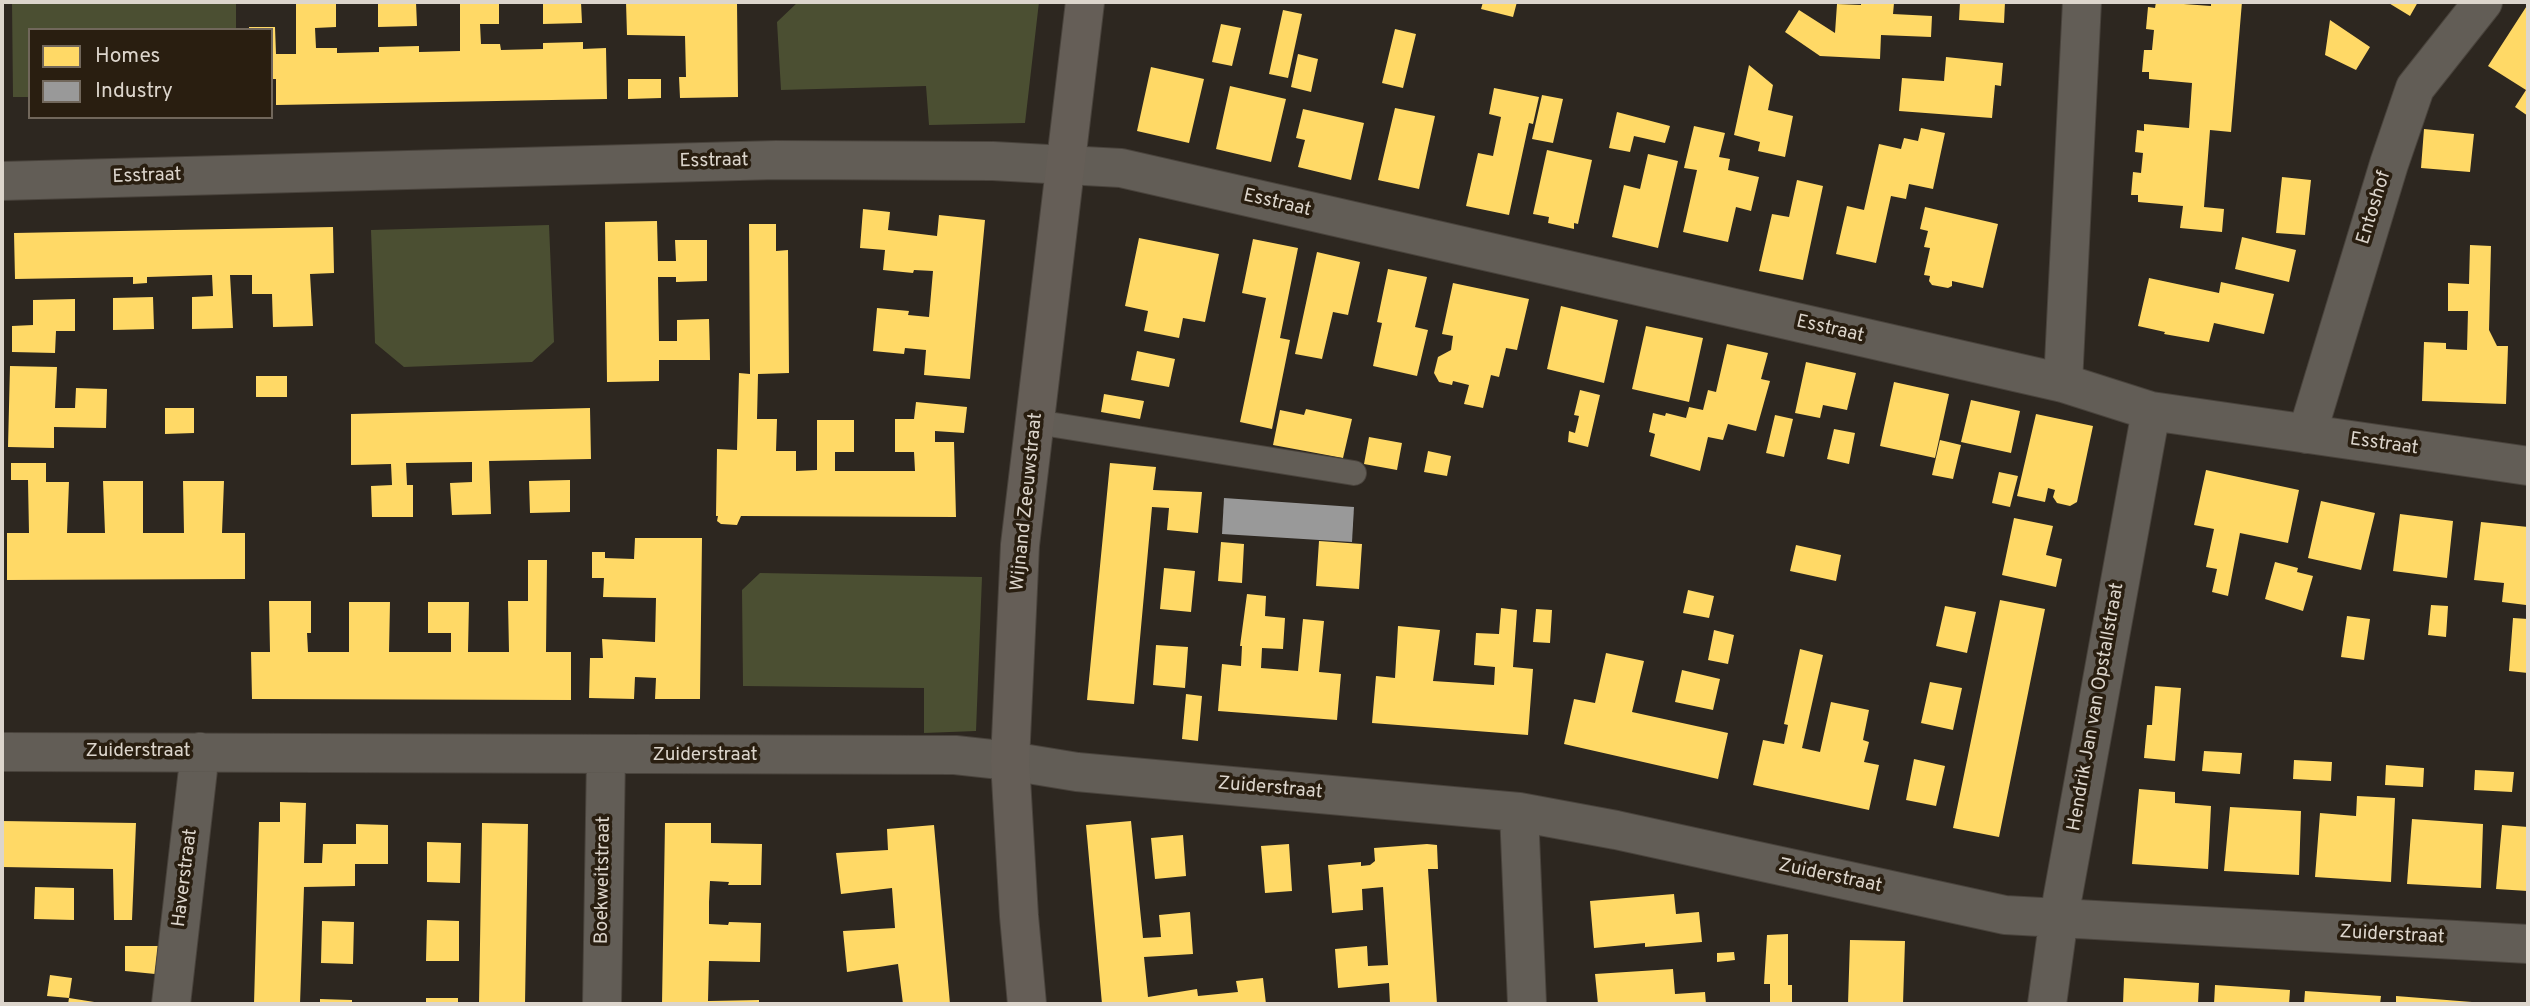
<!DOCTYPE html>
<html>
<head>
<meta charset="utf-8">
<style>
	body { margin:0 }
	#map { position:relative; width:2530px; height:1006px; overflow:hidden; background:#2d2720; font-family:Overpass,sans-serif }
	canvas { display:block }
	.frame { position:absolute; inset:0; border:4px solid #dcd5cc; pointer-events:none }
	.legend { position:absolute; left:28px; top:28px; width:245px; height:91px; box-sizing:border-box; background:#291e10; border:2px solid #71675b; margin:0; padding:9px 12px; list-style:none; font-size:21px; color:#dcd5cc }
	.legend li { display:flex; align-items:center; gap:14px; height:35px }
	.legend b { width:35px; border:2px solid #71675b }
</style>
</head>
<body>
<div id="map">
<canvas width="2530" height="1006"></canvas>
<div class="frame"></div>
<ul class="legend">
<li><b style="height:19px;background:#ffd966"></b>Homes</li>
<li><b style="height:19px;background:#999"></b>Industry</li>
</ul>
</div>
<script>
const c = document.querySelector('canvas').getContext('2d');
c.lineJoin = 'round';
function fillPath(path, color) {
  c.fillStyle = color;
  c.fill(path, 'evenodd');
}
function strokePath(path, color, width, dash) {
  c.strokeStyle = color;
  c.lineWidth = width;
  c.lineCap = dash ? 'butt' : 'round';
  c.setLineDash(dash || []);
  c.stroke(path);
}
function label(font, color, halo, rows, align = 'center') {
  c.font = font + ' Overpass,sans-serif';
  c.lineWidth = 7;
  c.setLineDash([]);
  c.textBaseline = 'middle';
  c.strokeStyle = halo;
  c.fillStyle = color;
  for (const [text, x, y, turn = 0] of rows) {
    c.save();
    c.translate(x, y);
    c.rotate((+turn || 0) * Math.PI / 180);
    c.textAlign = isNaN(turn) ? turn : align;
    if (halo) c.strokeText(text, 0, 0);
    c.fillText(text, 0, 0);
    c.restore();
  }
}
fillPath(new Path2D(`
	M 12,2 L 236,2 L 236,30 L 30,30 L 30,97 L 13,97 Z
	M 798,2 L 1039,2 L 1025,123 L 929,125 L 926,86 L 781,90 L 777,22 Z
	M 549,225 L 554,342 L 532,362 L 404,367 L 375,343 L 371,230 Z
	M 760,573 L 982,577 L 976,731 L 924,733 L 924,688 L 743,686 L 742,590 Z`), '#4b4f32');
fillPath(new Path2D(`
	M 296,2 L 336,2 L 336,27 L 315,28 L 316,48 L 337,48 L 337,53 L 379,52 L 379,47 L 419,46 L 419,52 L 460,51 L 460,2 L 499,2 L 499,24 L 480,24 L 481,44 L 500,44 L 501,50 L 543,49 L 543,43 L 583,42 L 583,49 L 606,48 L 607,99 L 276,105 L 276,79 L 271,79 L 271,30 L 249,30 L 249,27 L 275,27 L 276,54 L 296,54 Z
	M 378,2 L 416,2 L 417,26 L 378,27 Z
	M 543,2 L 581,2 L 582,23 L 543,24 Z
	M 626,2 L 737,2 L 738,97 L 680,98 L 679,77 L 686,77 L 685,36 L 627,35 Z
	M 1483,2 L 1517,2 L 1513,17 L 1481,9 Z
	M 1861,2 L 1894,3 L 1893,14 L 1932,16 L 1931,37 L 1881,35 L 1880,59 L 1820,56 L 1785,32 L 1799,10 L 1835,33 L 1837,4 L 1861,5 Z
	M 1960,2 L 2005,2 L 2004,23 L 1959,20 Z
	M 2156,2 L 2211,6 L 2211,2 L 2242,2 L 2231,132 L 2210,130 L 2204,207 L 2224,209 L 2222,232 L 2180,228 L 2183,206 L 2138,202 L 2138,195 L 2131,195 L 2133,172 L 2141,173 L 2143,153 L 2135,152 L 2137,130 L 2144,131 L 2144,124 L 2189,128 L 2192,83 L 2149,79 L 2149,72 L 2142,72 L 2144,50 L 2152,50 L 2154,30 L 2146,29 L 2148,7 L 2155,8 Z
	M 2387,2 L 2418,2 L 2410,16 Z
	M 2528,4 L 2528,116 L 2515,107 L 2526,90 L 2488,66 Z
	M 1283,10 L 1302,14 L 1288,78 L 1269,74 Z
	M 2330,20 L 2370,47 L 2356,70 L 2325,55 Z
	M 1221,24 L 1241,28 L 1232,66 L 1212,62 Z
	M 1395,29 L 1416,34 L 1403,88 L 1382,83 Z
	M 1298,54 L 1318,59 L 1311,92 L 1291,87 Z
	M 1946,57 L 2003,63 L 2001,86 L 1995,85 L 1992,118 L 1899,111 L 1902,78 L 1944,81 Z
	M 1749,65 L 1773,85 L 1768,110 L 1793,116 L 1785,157 L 1758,151 L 1760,142 L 1734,135 Z
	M 1151,67 L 1204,79 L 1189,143 L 1137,131 Z
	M 628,79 L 661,79 L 661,98 L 628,99 Z
	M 1230,86 L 1286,99 L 1271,162 L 1216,149 Z
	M 1494,88 L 1539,97 L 1533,124 L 1529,123 L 1509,215 L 1466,206 L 1478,153 L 1493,156 L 1501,117 L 1489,114 Z
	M 1542,95 L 1563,99 L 1553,143 L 1532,139 Z
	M 1395,108 L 1435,116 L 1419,189 L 1378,180 Z
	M 1303,109 L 1364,123 L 1351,180 L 1298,167 L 1305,140 L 1296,138 Z
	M 1617,112 L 1670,126 L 1665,143 L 1634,136 L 1630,152 L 1609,148 Z
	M 1694,126 L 1725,133 L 1719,157 L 1730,159 L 1728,170 L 1759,177 L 1751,211 L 1736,207 L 1728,242 L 1683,232 L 1697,170 L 1684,168 Z
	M 1921,128 L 1945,133 L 1933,189 L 1909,184 L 1906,199 L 1891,196 L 1876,263 L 1836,254 L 1847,206 L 1864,210 L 1879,144 L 1901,149 L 1904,138 L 1918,141 Z
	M 2424,129 L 2474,134 L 2470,172 L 2421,168 Z
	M 1547,150 L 1592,160 L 1578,224 L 1574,223 L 1574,229 L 1548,223 L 1549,217 L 1533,214 Z
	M 1648,154 L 1678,161 L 1658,248 L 1612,237 L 1624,185 L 1640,189 Z
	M 2282,177 L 2311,180 L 2305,235 L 2276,233 Z
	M 1797,180 L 1823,186 L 1803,280 L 1759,271 L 1772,214 L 1789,217 Z
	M 1925,207 L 1998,224 L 1983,288 L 1952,281 L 1952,286 L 1948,288 L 1932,285 L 1929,281 L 1930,276 L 1924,275 L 1930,248 L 1924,247 L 1928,231 L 1920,229 Z
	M 863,209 L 890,212 L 888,230 L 937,236 L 939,215 L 985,220 L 970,379 L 924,375 L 926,350 L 905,348 L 904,354 L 873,351 L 877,308 L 909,311 L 908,315 L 929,317 L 933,271 L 914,270 L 913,273 L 883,270 L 885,250 L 860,248 Z
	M 657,221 L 658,261 L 676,261 L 675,240 L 707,240 L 707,281 L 676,282 L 676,277 L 658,277 L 659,341 L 677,341 L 677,320 L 709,319 L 710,360 L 659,360 L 659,381 L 607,382 L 605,222 Z
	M 749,224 L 776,224 L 776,251 L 788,250 L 789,373 L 758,374 L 757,419 L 777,419 L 776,451 L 796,451 L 796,471 L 817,470 L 817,420 L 854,420 L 854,452 L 835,452 L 835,471 L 915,471 L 914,452 L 895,452 L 895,419 L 914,419 L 916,402 L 967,407 L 964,433 L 935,431 L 935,442 L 954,442 L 956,517 L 741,516 L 737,525 L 721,524 L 717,521 L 718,516 L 716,516 L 717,449 L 737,450 L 739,373 L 750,374 Z
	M 333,227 L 334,273 L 310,274 L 313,326 L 273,327 L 272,294 L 252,294 L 252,275 L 230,275 L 233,328 L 192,329 L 192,297 L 213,296 L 212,275 L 147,277 L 147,283 L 133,284 L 133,277 L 15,279 L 14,233 Z
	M 2242,237 L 2296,250 L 2289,282 L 2235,269 Z
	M 1139,238 L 1219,254 L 1205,322 L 1183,318 L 1179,338 L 1144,331 L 1148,311 L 1125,306 Z
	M 1253,239 L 1298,248 L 1280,338 L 1290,340 L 1272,429 L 1240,422 L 1266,298 L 1242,293 Z
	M 2470,245 L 2491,246 L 2489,330 L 2497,346 L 2508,346 L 2506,404 L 2422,401 L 2424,342 L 2446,343 L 2446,349 L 2467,350 L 2468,311 L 2448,311 L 2448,283 L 2469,284 Z
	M 1317,252 L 1360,262 L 1348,315 L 1333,312 L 1322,359 L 1295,354 Z
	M 1388,269 L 1427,277 L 1415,327 L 1428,330 L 1417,376 L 1373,366 L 1382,323 L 1377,322 Z
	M 2149,278 L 2219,293 L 2221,282 L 2274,294 L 2264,334 L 2214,323 L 2209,342 L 2164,334 L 2165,332 L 2138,326 Z
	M 1453,283 L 1529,299 L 1517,350 L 1506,348 L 1499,377 L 1491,375 L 1483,408 L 1464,404 L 1469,385 L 1453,381 L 1452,385 L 1439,382 L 1434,373 L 1438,357 L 1451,350 L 1453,336 L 1442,334 Z
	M 153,297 L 154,329 L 113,330 L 113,298 Z
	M 75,299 L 75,331 L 56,331 L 55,353 L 12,352 L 12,326 L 33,325 L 33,300 Z
	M 1561,306 L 1618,320 L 1604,383 L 1547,369 Z
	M 1646,326 L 1703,338 L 1689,402 L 1632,389 Z
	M 1727,344 L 1768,353 L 1761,379 L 1770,381 L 1756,431 L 1728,424 L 1723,440 L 1708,437 L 1700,471 L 1650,456 L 1655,434 L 1649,432 L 1653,413 L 1665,416 L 1666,413 L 1686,418 L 1689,407 L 1703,410 L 1708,390 L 1716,392 Z
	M 1137,351 L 1175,359 L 1169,387 L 1131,380 Z
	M 1806,362 L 1856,373 L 1847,410 L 1823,405 L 1820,418 L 1795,413 Z
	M 10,366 L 57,367 L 55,408 L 75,408 L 76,388 L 107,389 L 106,428 L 54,427 L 54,448 L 8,447 Z
	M 256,376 L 287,376 L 287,397 L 256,397 Z
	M 1894,382 L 1949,394 L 1935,458 L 1880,446 Z
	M 1580,390 L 1600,395 L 1588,447 L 1568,442 L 1569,431 L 1575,433 L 1579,416 L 1574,415 Z
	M 1104,394 L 1144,401 L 1140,419 L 1101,412 Z
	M 1971,400 L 2020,411 L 2011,453 L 1961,442 Z
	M 165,408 L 194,408 L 194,433 L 165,434 Z
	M 590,408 L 591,459 L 489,461 L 491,514 L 452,515 L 450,483 L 472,482 L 472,462 L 406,463 L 407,485 L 413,485 L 413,517 L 372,517 L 371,486 L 392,485 L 391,464 L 351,465 L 351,414 Z
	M 1306,409 L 1352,419 L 1343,458 L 1273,445 L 1280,410 L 1304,415 Z
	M 2036,414 L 2093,426 L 2077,502 L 2070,506 L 2057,503 L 2053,497 L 2055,490 L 2048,488 L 2045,502 L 2017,496 Z
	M 1775,415 L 1793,419 L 1784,457 L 1766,453 Z
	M 1834,429 L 1855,433 L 1849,464 L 1827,459 Z
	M 1369,437 L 1402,443 L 1397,470 L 1364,464 Z
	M 1940,440 L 1961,445 L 1953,479 L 1932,475 Z
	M 1428,451 L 1451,456 L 1447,476 L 1424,472 Z
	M 11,463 L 46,463 L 46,482 L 69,482 L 67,533 L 105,533 L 103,481 L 143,481 L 143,533 L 184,533 L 183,481 L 224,481 L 222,533 L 245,533 L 245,579 L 7,580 L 7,533 L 29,533 L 28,480 L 11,480 Z
	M 1110,463 L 1156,467 L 1153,490 L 1202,492 L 1198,533 L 1167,530 L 1169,508 L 1152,507 L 1134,704 L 1087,700 Z
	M 2206,470 L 2299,490 L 2288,543 L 2240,533 L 2228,596 L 2212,592 L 2217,569 L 2206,567 L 2214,529 L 2194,525 Z
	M 1999,472 L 2018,476 L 2010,507 L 1992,503 Z
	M 570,480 L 570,512 L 530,513 L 529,481 Z
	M 2321,501 L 2375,513 L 2361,570 L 2308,558 Z
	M 2400,514 L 2453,521 L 2447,578 L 2393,571 Z
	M 2014,518 L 2053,526 L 2046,555 L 2062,559 L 2056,587 L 2002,575 Z
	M 2481,522 L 2528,527 L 2526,605 L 2502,602 L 2504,583 L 2474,580 Z
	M 635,538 L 702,538 L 700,699 L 655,699 L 656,678 L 635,677 L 634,699 L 589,698 L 590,658 L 603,658 L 602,639 L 655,642 L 656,598 L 603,597 L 604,578 L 592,578 L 592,552 L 605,552 L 605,558 L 634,559 Z
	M 1319,541 L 1362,544 L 1359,589 L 1316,586 Z
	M 1221,542 L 1244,544 L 1242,583 L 1218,581 Z
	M 1796,545 L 1841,555 L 1836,581 L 1790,571 Z
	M 528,560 L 547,560 L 546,652 L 571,652 L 571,700 L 252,699 L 251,652 L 270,652 L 269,601 L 311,601 L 311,633 L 307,633 L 308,652 L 349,652 L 349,602 L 390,602 L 389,652 L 451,652 L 451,633 L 428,633 L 428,602 L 469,602 L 468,652 L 509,652 L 508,601 L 528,601 Z
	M 2275,562 L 2298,568 L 2297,572 L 2313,576 L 2303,611 L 2265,599 Z
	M 1164,568 L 1195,571 L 1191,612 L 1160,609 Z
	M 1688,590 L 1714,596 L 1709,618 L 1683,613 Z
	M 1247,594 L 1266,596 L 1265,616 L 1285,618 L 1283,649 L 1262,648 L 1261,668 L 1298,671 L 1303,619 L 1324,621 L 1319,672 L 1341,674 L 1337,720 L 1218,711 L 1222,664 L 1241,666 L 1242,646 L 1240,646 Z
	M 2000,600 L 2045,609 L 1999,837 L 1953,828 Z
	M 2431,605 L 2448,606 L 2446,637 L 2428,635 Z
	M 1945,606 L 1976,612 L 1967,653 L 1936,646 Z
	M 1501,608 L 1517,610 L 1513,667 L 1533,669 L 1528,735 L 1372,723 L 1376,676 L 1395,678 L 1398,626 L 1440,630 L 1433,681 L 1494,685 L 1495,667 L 1474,665 L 1476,633 L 1499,634 Z
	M 1536,609 L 1552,610 L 1550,643 L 1533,642 Z
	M 2347,616 L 2370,619 L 2364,660 L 2341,657 Z
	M 2513,618 L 2528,619 L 2528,673 L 2509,671 Z
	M 1714,630 L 1734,635 L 1728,664 L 1708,660 Z
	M 1156,645 L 1188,647 L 1185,688 L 1153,685 Z
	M 1800,649 L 1823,655 L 1802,748 L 1820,752 L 1831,702 L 1869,710 L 1863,740 L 1869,742 L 1864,762 L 1879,765 L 1869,810 L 1753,785 L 1763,740 L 1784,744 L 1788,725 L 1784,724 Z
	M 1606,653 L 1644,661 L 1632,712 L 1728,733 L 1718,779 L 1564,744 L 1574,699 L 1595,703 Z
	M 1682,670 L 1720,679 L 1713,710 L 1675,702 Z
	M 1930,682 L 1962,688 L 1953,730 L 1921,723 Z
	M 2155,686 L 2181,688 L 2175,761 L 2144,758 L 2147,725 L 2152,725 Z
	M 1186,694 L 1202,696 L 1198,741 L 1182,739 Z
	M 2204,751 L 2242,753 L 2240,774 L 2202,771 Z
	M 1914,759 L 1945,766 L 1936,806 L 1906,800 Z
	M 2294,760 L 2332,762 L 2331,781 L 2293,779 Z
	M 2386,765 L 2424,768 L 2423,787 L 2385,785 Z
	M 2475,770 L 2514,772 L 2512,792 L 2474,790 Z
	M 2139,789 L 2175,792 L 2175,803 L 2211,806 L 2208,869 L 2132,864 Z
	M 2357,796 L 2395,798 L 2391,882 L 2315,877 L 2320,813 L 2356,816 Z
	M 280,802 L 306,803 L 304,863 L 322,863 L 323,844 L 356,844 L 356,824 L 388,825 L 388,864 L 355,864 L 355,886 L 304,887 L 300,1004 L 254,1004 L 259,822 L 280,822 Z
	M 2230,807 L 2301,811 L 2299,875 L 2224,871 Z
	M 2412,819 L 2483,824 L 2481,888 L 2407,884 Z
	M 2,821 L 136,823 L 132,920 L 114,920 L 113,869 L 2,867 Z
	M 1131,821 L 1143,938 L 1161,937 L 1159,915 L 1190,912 L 1193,954 L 1144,957 L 1148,997 L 1197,989 L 1198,996 L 1238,992 L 1236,981 L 1263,978 L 1266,1004 L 1102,1004 L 1086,825 Z
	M 482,823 L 528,824 L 525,1004 L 479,1004 Z
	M 665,823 L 711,823 L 711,843 L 762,844 L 761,885 L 728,885 L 729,882 L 710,881 L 709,902 L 709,924 L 728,925 L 729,922 L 761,923 L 760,962 L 709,961 L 708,1001 L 759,1000 L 759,1004 L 662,1004 Z
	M 934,825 L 950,1004 L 903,1004 L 898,964 L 847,972 L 843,931 L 895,928 L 892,888 L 841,894 L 836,853 L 888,850 L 887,829 Z
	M 2502,825 L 2528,827 L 2528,891 L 2496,889 Z
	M 1183,835 L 1186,876 L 1155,879 L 1151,838 Z
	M 427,842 L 461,843 L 460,883 L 427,882 Z
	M 1289,844 L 1292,891 L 1265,893 L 1261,846 Z
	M 1427,844 L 1437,845 L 1438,869 L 1428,869 L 1437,1004 L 1390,1004 L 1389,983 L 1338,988 L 1335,949 L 1367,946 L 1368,966 L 1388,965 L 1383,887 L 1362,889 L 1363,910 L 1332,913 L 1328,865 L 1361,862 L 1361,866 L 1370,865 L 1375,861 L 1374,848 Z
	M 35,887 L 74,888 L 74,920 L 34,919 Z
	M 1674,894 L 1676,914 L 1699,912 L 1702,942 L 1645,947 L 1645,943 L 1594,948 L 1590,901 Z
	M 427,920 L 459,921 L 459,961 L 426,961 Z
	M 322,921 L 354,922 L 353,964 L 321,963 Z
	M 1788,934 L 1788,985 L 1792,985 L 1792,1004 L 1770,1004 L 1770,984 L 1764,984 L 1767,935 Z
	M 1850,940 L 1905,941 L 1903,1004 L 1848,1004 Z
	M 125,946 L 158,946 L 155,974 L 125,971 Z
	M 1734,952 L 1735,960 L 1717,962 L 1717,953 Z
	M 1673,969 L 1675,994 L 1705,992 L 1706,1004 L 1598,1004 L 1595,974 Z
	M 50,975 L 72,978 L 69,998 L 107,1004 L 68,1004 L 69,998 L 47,996 Z
	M 2124,978 L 2199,983 L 2198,1004 L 2123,1004 Z
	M 2215,985 L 2290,990 L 2289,1004 L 2214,1004 Z
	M 2305,991 L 2381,996 L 2380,1004 L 2304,1004 Z
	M 2396,996 L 2472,1002 L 2472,1004 L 2396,1004 Z
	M 426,998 L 458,998 L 458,1004 L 426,1004 Z
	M 320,999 L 352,1000 L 352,1004 L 320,1004 Z`), '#ffd966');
fillPath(new Path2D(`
	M 1224,498 L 1354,507 L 1352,542 L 1222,534 Z`), '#999');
const lane = new Path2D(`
	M 1036,422 L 1354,473`);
const street = new Path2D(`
	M 2,181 L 776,160 L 993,161 L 1121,168 L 2063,383 L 2151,411 L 2528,466
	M 2063,383 L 2082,2
	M 2307,434 L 2389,164 L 2415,88 L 2483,2
	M 2,752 L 955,755 L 1010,761 L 1077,772 L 1519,812 L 1616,830 L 2005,915 L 2528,944
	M 1519,812 L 1527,1004
	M 171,1004 L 200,752
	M 602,1004 L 606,756
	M 2047,1004 L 2059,917 L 2151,411`);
const secondary = new Path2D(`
	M 1027,1004 L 1019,916 L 1010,761 L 1020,545 L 1085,2`);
strokePath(lane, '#49433c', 26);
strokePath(street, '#49433c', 40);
strokePath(secondary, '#49433c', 40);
strokePath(lane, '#625d56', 24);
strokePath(street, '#625d56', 38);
strokePath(secondary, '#655e57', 38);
label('19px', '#dcd5cc', '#291e10', [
	["Esstraat",714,162,-1],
	["Esstraat",147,177,-2],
	["Esstraat",1277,204,13],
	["Entoshof",2375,208,-73],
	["Esstraat",1830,330,13],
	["Esstraat",2384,445,8],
	["Wijnand Zeeuwstraat",1028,502,-84],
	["Hendrik Jan van Opstallstraat",2097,707,-80],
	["Zuiderstraat",138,752],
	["Zuiderstraat",705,756],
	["Zuiderstraat",1270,789,5],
	["Zuiderstraat",1830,877,12],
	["Haverstraat",186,878,-83],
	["Boekweitstraat",604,880,-89],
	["Zuiderstraat",2392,936,3]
]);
</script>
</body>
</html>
